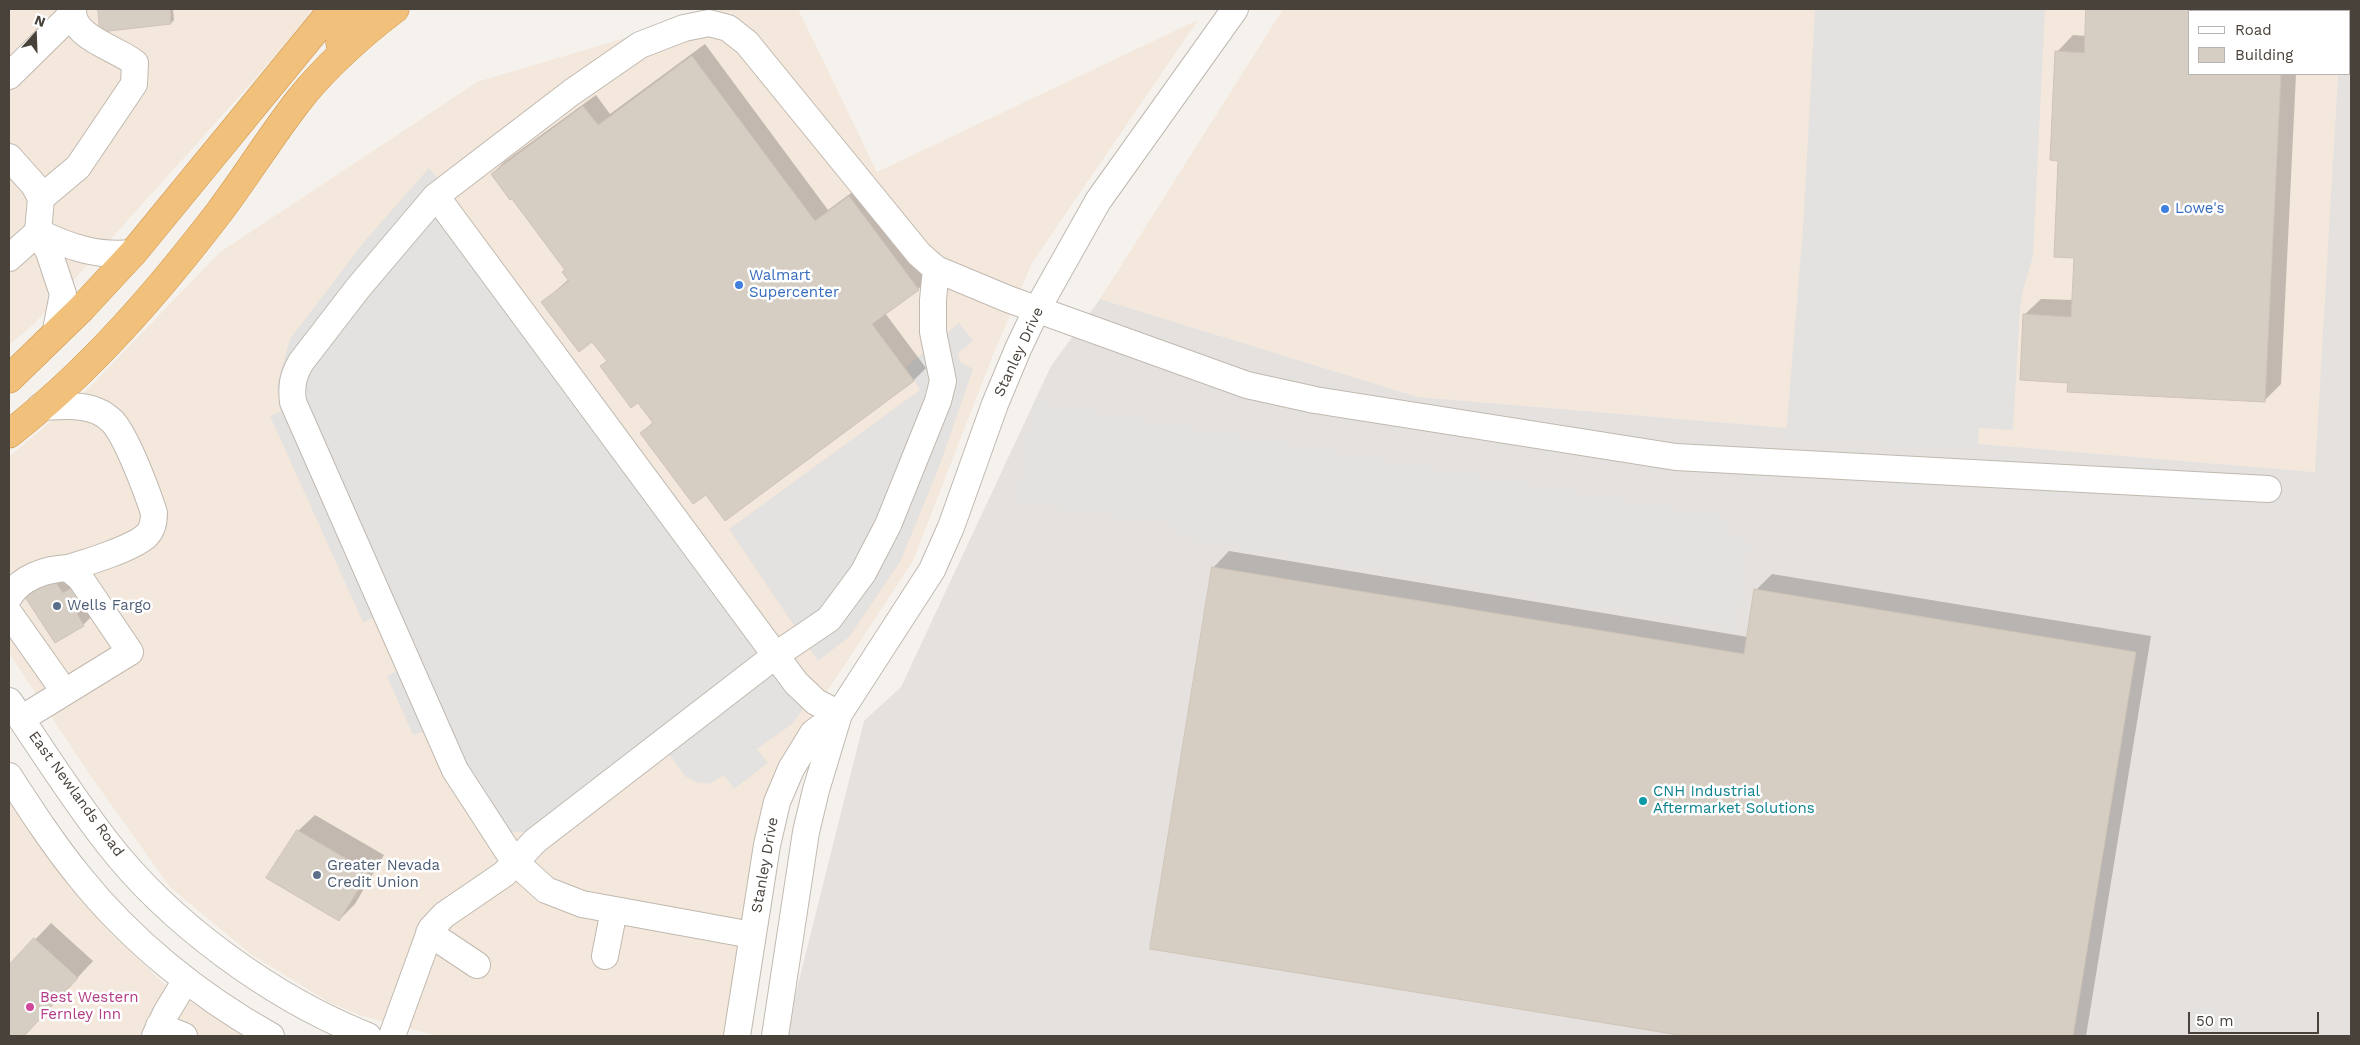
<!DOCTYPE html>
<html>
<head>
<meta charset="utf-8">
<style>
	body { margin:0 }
	#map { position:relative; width:2360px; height:1045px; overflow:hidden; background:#f5f2ed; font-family:"Work Sans",sans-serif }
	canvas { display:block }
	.frame { position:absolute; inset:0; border:10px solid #49423b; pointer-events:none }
	.legend { position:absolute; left:2188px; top:10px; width:162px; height:65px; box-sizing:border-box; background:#fff; border:1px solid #b6b3b1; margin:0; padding:6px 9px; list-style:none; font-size:15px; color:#49423b }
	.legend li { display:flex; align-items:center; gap:10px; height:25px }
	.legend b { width:25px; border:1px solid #b6b3b1 }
	.north { position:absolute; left:10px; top:10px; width:50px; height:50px; -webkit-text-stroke:4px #fff; paint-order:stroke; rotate:20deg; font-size:14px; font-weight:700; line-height:20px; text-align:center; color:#49423b }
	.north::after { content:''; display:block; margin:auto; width:18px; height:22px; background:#49423b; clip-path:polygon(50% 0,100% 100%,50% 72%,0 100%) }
	.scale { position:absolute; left:2188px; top:1012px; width:131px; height:22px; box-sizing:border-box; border:2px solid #49423b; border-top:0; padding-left:6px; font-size:15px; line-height:18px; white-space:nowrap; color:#49423b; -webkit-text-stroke:4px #fff; paint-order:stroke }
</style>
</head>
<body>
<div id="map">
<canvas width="2360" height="1045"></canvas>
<div class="frame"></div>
<ul class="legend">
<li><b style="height:6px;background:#fff"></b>Road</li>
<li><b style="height:14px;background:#d6cdc3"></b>Building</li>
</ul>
<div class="north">N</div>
<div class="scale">50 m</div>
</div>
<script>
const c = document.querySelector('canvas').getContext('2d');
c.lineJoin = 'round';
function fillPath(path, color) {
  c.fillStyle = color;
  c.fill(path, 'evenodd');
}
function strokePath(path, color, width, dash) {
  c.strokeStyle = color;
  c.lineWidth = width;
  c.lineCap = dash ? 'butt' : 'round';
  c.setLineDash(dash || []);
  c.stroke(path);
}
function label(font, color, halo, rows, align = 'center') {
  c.font = font + ' "Work Sans",sans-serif';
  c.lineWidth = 5;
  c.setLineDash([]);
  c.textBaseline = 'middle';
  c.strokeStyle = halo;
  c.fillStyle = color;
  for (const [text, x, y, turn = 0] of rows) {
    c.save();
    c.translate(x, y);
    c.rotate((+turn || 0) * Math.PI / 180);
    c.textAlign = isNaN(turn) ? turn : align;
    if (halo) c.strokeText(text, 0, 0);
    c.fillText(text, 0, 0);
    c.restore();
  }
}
fillPath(new Path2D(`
	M 9,9 L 318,9 L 35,323 L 9,345 Z
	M 723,9 L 798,9 L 877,172 L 1198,20 L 1032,263 L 993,355 L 913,561 L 778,766 L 730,1036 L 438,1036 L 362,1016 L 327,1001 L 252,955 L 170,887 L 88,772 L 9,653 L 9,457 L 85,392 L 219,253 L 477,82 Z
	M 1283,9 L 2342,9 L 2342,11 L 2189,11 L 2189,74 L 2338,74 L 2316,472 L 1418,397 L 1100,299 Z
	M 9,794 L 107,930 L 171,990 L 246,1036 L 9,1036 Z`), '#f4e7db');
fillPath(new Path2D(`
	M 2342,9 L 2351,9 L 2351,1036 L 785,1036 L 864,721 L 901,687 L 1051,366 L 1100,299 L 1418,397 L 2315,472 L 2338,74 L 2349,74 L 2349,11 L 2342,11 Z`), '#e5e1de');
fillPath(new Path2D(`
	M 1815,9 L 2045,9 L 2033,256 L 2023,290 L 2020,309 L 2013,430 L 1979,428 L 1978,448 L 1786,434 L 1803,229 Z
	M 429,168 L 581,368 L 802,667 L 819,687 L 792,724 L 757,749 L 768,763 L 734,789 L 724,775 L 709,784 L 696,782 L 686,777 L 670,756 L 664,755 L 539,853 L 524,832 L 513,832 L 496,843 L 425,731 L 413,735 L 387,676 L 398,670 L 374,618 L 363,622 L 270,416 L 285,409 L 278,395 L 277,385 L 290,339 L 364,242 Z
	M 959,323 L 973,341 L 958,353 L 960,362 L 973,369 L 939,467 L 900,562 L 849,637 L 818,661 L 729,529 L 920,390 L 906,367 Z
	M 1035,405 L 1722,519 L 1721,533 L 1746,545 L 1734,627 L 1181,535 L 1182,524 L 1020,499 Z`), '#e4e2e0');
fillPath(new Path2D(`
	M 99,9 L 173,9 L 174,20 L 171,23 L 101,30 Z
	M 2087,9 L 2299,9 L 2299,11 L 2189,11 L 2189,74 L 2296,74 L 2281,384 L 2264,401 L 2069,382 L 2024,315 L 2041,299 L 2073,300 L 2075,257 L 2057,52 L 2073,35 L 2086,36 Z
	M 705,44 L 828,210 L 862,185 L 930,277 L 918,289 L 885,313 L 926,368 L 914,380 L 725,519 L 706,493 L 642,433 L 653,422 L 593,340 L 543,302 L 569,279 L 566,269 L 512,197 L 492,174 L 504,162 L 596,95 L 610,114 Z
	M 1229,551 L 1748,637 L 1756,590 L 1772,574 L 2151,636 L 2086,1036 L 1693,1036 L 1151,948 L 1213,568 Z
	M 61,561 L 95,613 L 83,625 L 23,591 Z
	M 315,815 L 384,855 L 355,904 L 339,920 L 298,831 Z
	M 51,923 L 93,961 L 23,1036 L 9,1036 L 9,967 Z`), '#0003');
const building = new Path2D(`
	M 98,9 L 170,9 L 171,24 L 100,32 Z
	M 2086,9 L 2284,9 L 2284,11 L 2189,11 L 2189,74 L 2281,74 L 2265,402 L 2067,392 L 2068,383 L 2020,380 L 2023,314 L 2071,317 L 2074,258 L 2054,257 L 2058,161 L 2050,160 L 2055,51 L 2084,53 Z
	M 692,56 L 815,221 L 849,196 L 919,290 L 872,324 L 914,381 L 725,521 L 706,495 L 693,504 L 640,433 L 653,423 L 638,403 L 631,408 L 600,366 L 607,361 L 592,342 L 579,352 L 541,302 L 569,281 L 562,272 L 565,270 L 512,199 L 510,200 L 491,174 L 583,106 L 598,125 Z
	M 1212,567 L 1744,654 L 1754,589 L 2136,652 L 2073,1036 L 1685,1036 L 1150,949 Z
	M 48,572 L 63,593 L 78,584 L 91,601 L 75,610 L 84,626 L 55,643 L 21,591 Z
	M 297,830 L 369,872 L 339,921 L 266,878 Z
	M 34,938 L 78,978 L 24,1036 L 9,1036 L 9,965 Z`);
fillPath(building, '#d6cdc3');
strokePath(building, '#d0c4b7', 1);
const minor = new Path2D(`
	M 9,76 L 72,14
	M 9,157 L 34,185 L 41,198 L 38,232 L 49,252 L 63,294 L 55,335
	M 436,196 L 796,683 L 816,702 L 839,714
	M 41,198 L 78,167 L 134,84 L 135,63 C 117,48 71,38 73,9
	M 38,232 C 69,247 98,257 133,253
	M 9,258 L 38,232
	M 40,407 C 59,406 79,404 97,411 C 102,413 109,418 113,422 C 127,438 147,491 154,513 C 154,521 153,529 147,535 C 134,548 86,563 68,568
	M 9,597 C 21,577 46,569 68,568 L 80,578 L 130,652 L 21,719
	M 9,613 L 64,691
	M 9,701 C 41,748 71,796 106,841 C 169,923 272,998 368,1036
	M 9,776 C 31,810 53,844 79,876 C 130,940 199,996 271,1036
	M 429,933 L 477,965
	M 752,935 L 582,904 L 546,890 L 514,861 L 455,770 L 293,402 C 291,385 293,376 301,362 L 358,288 L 436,196 L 572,92 L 640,45 L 684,28 L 709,23 L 728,28 L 747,43 L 919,254 L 936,269 L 1008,299 L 1247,385 L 1315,400 L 1676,457 L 2268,489
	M 605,956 L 614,910
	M 159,1026 L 184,1036
	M 155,1036 L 166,1013 L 186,980
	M 392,1036 L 431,929 L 444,915 L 504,874 L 535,841 L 776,655 L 829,619 L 863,573 L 888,525 L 938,401 L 943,381 L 933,332 L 933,300 L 936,269
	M 737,1036 L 767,845 L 777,802 L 791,769 L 813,733 L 839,714
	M 775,1036 L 806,832 L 816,790 L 839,714 L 932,570 L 951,527 L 995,404 L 1018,349 L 1035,313 L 1098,201 L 1235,9`);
const highway = new Path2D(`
	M 340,43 L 364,9
	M 9,379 L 82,308 L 133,253 L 333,9
	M 9,434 C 90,371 158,292 220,211 C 247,175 271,136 299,100 C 324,68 363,33 395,9`);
strokePath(minor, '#c0b9b0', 28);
strokePath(highway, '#d0954b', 29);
strokePath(minor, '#fff', 26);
strokePath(highway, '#f1c17b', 28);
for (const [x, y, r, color] of [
	[2165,209,5,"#3f7fe0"],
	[739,285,5,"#3f7fe0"],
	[57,606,5,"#5c6f8a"],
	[1643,801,5,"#0f9aa8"],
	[317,875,5,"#5c6f8a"],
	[30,1007,5,"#d1479c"]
]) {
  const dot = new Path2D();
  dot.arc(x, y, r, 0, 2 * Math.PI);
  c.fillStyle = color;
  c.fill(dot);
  strokePath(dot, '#fff', 2);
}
label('15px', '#366cbe', '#fff', [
	["Lowe's",2175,209],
	["Walmart",749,276],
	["Supercenter",749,293]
], 'left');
label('15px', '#49423b', '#fff', [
	["Stanley Drive",1019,352,-65],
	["East Newlands Road",76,794,54],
	["Stanley Drive",765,865,-80]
]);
label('15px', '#4e5e75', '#fff', [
	["Wells Fargo",67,606],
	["Greater Nevada",327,866],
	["Credit Union",327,883]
], 'left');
label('15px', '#0d838f', '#fff', [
	["CNH Industrial",1653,792],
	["Aftermarket Solutions",1653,809]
], 'left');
label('15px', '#b23c85', '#fff', [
	["Best Western",40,998],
	["Fernley Inn",40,1015]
], 'left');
</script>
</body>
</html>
